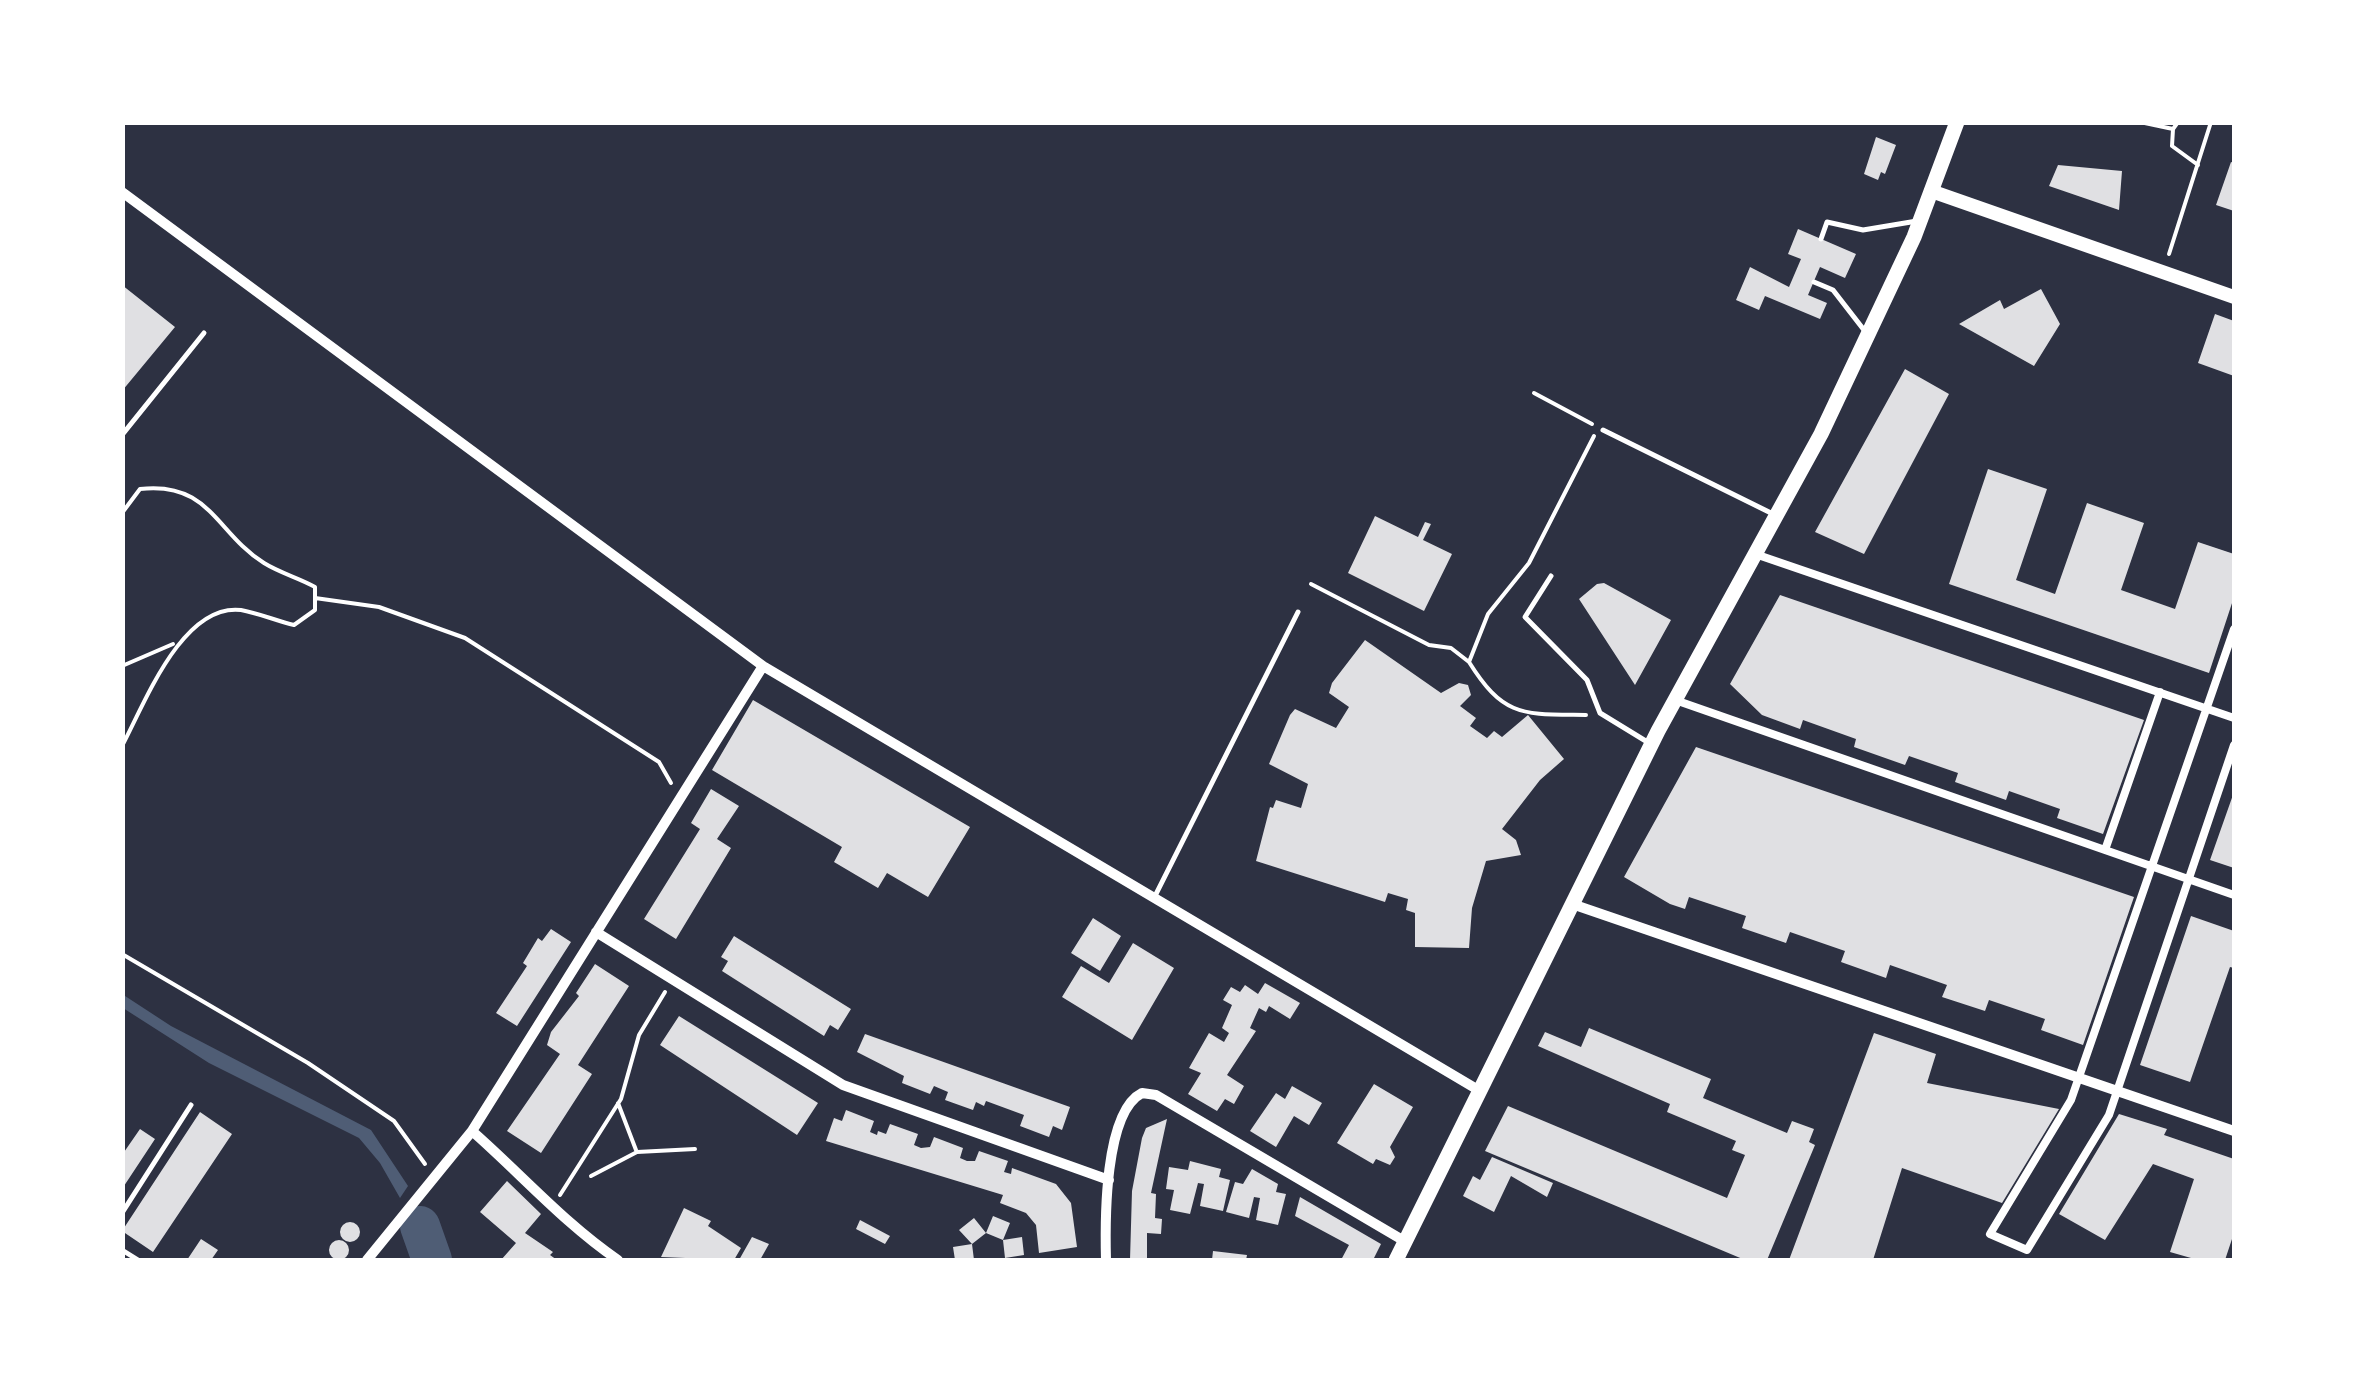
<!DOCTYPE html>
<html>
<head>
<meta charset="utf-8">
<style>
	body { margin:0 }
	#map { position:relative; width:2357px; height:1383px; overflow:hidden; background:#2d3142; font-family:"Noto Sans",sans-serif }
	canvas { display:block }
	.frame { position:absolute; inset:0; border:125px solid #fff; pointer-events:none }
</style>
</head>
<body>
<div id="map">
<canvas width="2357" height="1383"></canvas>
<div class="frame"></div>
</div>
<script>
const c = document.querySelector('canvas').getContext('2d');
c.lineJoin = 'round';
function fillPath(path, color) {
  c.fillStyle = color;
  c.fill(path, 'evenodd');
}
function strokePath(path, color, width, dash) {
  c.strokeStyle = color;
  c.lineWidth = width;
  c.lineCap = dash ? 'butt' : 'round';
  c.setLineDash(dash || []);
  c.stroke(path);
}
fillPath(new Path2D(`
	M 122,994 L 171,1026 L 371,1130 L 408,1186 L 400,1198 L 380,1163 L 359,1138 L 209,1063 L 123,1008 Z`), '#4f5d75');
strokePath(new Path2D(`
	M 420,1226 L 432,1260`), '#4f5d75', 40);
fillPath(new Path2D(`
	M 1876,137 L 1896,145 L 1885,174 L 1881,172 L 1878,180 L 1864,174 Z
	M 2231,162 L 2234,163 L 2234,211 L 2216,205 Z
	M 2058,165 L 2122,171 L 2119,210 L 2049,186 Z
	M 1798,229 L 1856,254 L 1845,278 L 1820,267 L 1808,295 L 1827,303 L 1820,319 L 1765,296 L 1759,310 L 1736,300 L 1750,267 L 1789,287 L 1801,259 L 1788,254 Z
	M 122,285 L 175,327 L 122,391 Z
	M 2041,289 L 2060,324 L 2034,366 L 1959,324 L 2000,300 L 2004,309 Z
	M 2215,314 L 2234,321 L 2234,376 L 2198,363 Z
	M 1905,369 L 1949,394 L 1864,554 L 1815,532 Z
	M 1988,469 L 2047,489 L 2016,580 L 2055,594 L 2087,503 L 2144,523 L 2121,590 L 2175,609 L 2198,542 L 2234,554 L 2234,597 L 2209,673 L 1949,584 Z
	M 1375,516 L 1418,537 L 1425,522 L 1431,524 L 1423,540 L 1452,554 L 1424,611 L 1348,573 Z
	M 1604,583 L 1671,620 L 1635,685 L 1579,599 L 1597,584 Z
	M 1780,595 L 2144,720 L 2103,834 L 2057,818 L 2060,809 L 2009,791 L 2006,800 L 1955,782 L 1958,773 L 1909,756 L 1905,765 L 1854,747 L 1856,739 L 1803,720 L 1800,729 L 1762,715 L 1730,684 Z
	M 1365,640 L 1441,693 L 1459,683 L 1468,685 L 1471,695 L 1460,706 L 1476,718 L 1470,726 L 1487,738 L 1494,731 L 1502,737 L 1528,715 L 1564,759 L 1540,780 L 1502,829 L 1516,840 L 1521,855 L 1486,861 L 1472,908 L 1469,948 L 1415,947 L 1415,913 L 1406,910 L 1408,899 L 1388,893 L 1385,902 L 1256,861 L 1270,807 L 1273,808 L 1276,800 L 1301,808 L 1308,784 L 1269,764 L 1290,715 L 1295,709 L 1336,728 L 1349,707 L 1329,693 L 1332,683 Z
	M 753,700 L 970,827 L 928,897 L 887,873 L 878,888 L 834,862 L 842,847 L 712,770 Z
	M 1696,747 L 2134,897 L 2083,1045 L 2041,1030 L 2045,1019 L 1989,1000 L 1985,1011 L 1942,997 L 1947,985 L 1890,965 L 1886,978 L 1841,962 L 1845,951 L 1790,932 L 1786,943 L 1742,928 L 1746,916 L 1689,897 L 1685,909 L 1670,904 L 1624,877 Z
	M 711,789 L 739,806 L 717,839 L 731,848 L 676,939 L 644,919 L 700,829 L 691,823 Z
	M 2234,792 L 2234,868 L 2210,860 Z
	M 2191,916 L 2234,931 L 2234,968 L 2230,967 L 2190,1082 L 2140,1065 Z
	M 1093,918 L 1121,936 L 1100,971 L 1071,953 Z
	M 551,929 L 571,942 L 517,1026 L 496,1013 L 527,966 L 523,963 L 538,938 L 542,941 Z
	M 734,936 L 851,1009 L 838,1030 L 830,1025 L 824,1036 L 722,971 L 728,961 L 721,957 Z
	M 1133,943 L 1174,968 L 1132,1040 L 1062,997 L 1081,966 L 1109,983 Z
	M 595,964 L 629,986 L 578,1065 L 592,1074 L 541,1153 L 507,1131 L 560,1054 L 547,1045 L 551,1032 L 579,996 L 576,993 Z
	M 1265,983 L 1300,1003 L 1290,1019 L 1269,1006 L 1266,1012 L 1259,1008 L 1250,1028 L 1256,1031 L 1227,1075 L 1244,1086 L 1234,1104 L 1225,1099 L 1217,1111 L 1188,1094 L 1201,1073 L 1189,1068 L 1209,1033 L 1224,1042 L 1229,1033 L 1222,1028 L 1232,1005 L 1223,1000 L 1231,987 L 1240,992 L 1245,985 L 1258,994 Z
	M 679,1016 L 818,1103 L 797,1135 L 660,1045 Z
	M 1589,1028 L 1711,1079 L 1703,1098 L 1787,1133 L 1792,1121 L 1814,1129 L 1809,1142 L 1815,1145 L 1767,1260 L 1745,1260 L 1485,1151 L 1508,1106 L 1727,1198 L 1745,1155 L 1732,1150 L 1736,1141 L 1667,1112 L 1670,1104 L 1538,1046 L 1545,1032 L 1581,1047 Z
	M 1874,1033 L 1936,1054 L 1927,1083 L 2059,1109 L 2002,1203 L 1902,1168 L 1873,1260 L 1789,1260 Z
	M 865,1034 L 1070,1107 L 1062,1130 L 1053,1126 L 1049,1137 L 1020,1126 L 1024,1115 L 986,1101 L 984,1106 L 976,1102 L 973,1110 L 945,1100 L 948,1092 L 934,1086 L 930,1094 L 902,1083 L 904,1076 L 857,1052 Z
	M 1374,1084 L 1413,1107 L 1390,1147 L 1395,1157 L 1390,1165 L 1376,1159 L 1373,1164 L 1337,1143 Z
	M 1292,1086 L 1322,1103 L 1309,1125 L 1294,1116 L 1276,1147 L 1250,1131 L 1276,1093 L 1285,1099 Z
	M 846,1110 L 874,1121 L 870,1132 L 877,1135 L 878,1131 L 886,1134 L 890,1124 L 918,1134 L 914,1145 L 921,1148 L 930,1147 L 934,1137 L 963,1148 L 960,1158 L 967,1161 L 975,1161 L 979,1151 L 1008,1161 L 1004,1172 L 1011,1174 L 1012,1168 L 1056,1184 L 1071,1203 L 1077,1247 L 1039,1253 L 1036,1225 L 1026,1213 L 1000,1203 L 1003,1195 L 826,1141 L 834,1118 L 842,1121 Z
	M 200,1112 L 232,1134 L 153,1252 L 122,1231 Z
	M 2119,1114 L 2167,1129 L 2164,1135 L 2234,1159 L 2234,1233 L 2225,1260 L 2198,1260 L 2170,1252 L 2194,1179 L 2153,1164 L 2105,1240 L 2059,1214 Z
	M 1167,1119 L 1151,1193 L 1156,1194 L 1155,1218 L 1162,1219 L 1161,1234 L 1147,1233 L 1147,1260 L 1130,1260 L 1132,1191 L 1142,1138 L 1146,1128 Z
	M 140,1129 L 155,1139 L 122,1189 L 122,1155 Z
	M 1492,1157 L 1553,1183 L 1547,1197 L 1511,1176 L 1494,1212 L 1463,1196 L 1473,1176 L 1480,1180 Z
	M 1190,1161 L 1221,1169 L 1219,1177 L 1230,1180 L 1223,1211 L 1200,1206 L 1204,1184 L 1198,1183 L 1190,1214 L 1170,1210 L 1174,1190 L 1166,1189 L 1169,1167 L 1188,1170 Z
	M 1252,1169 L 1278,1184 L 1276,1192 L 1286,1194 L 1278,1225 L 1256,1220 L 1260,1198 L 1254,1197 L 1249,1218 L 1226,1212 L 1235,1182 L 1243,1184 Z
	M 507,1181 L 541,1214 L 525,1233 L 553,1252 L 550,1255 L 557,1260 L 501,1260 L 516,1243 L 480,1212 Z
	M 1300,1197 L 1381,1244 L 1373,1260 L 1341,1260 L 1349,1245 L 1295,1216 Z
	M 684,1208 L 711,1221 L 708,1226 L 741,1248 L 734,1260 L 661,1257 Z
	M 993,1216 L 1010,1223 L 1003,1240 L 986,1233 Z
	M 974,1218 L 986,1233 L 972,1244 L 974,1260 L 955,1260 L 953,1247 L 972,1244 L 959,1230 Z
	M 860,1220 L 890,1236 L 885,1244 L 856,1229 Z
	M340 1232a10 10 0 1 1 20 0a10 10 0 1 1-20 0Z
	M 752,1237 L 769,1244 L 760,1260 L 739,1260 Z
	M 1022,1237 L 1024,1255 L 1005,1258 L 1003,1240 Z
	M 201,1239 L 218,1250 L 211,1260 L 187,1260 Z
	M329 1250a10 10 0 1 1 20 0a10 10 0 1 1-20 0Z
	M 1213,1251 L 1247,1255 L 1246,1260 L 1212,1260 Z`), '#e0e0e3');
strokePath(new Path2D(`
	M 2140,122 L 2173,129 L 2178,122
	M 2173,129 L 2172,146 L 2198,165
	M 2169,254 L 2211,122
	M 1534,393 L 1592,424
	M 122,513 L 140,489 C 210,481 216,533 264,563 C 280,573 299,578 315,587 L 315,610 L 294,625 C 277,621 258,613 241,610 C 182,603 144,705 122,746
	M 1311,584 L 1429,645 L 1451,648 L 1469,662
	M 315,598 L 379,607 L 465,638 L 659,762 L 671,783
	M 122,666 L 173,644
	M 1586,715 C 1523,714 1504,718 1469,662 L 1488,614 L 1529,563 L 1594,436
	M 122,954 L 308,1063 L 394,1121 L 425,1164
	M 618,1103 L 636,1150
	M 591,1176 L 637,1152 L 695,1149
	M 560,1195 L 621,1099 L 639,1035 L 665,992`), '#fff', 4);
strokePath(new Path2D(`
	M 1821,239 L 1827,222 L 1863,230 L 1917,221
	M 1814,282 L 1833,290 L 1864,330
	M 1603,430 L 1771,513
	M 122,435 L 204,333
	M 1551,576 L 1525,617 L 1587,680 L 1600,713 L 1649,743
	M 1155,896 L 1298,612
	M 122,1213 L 191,1105
	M 122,1250 L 138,1260`), '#fff', 5);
strokePath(new Path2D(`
	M 1758,555 L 2234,718
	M 2234,629 L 2071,1100 L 1990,1234 L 2027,1250 L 2109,1115 L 2234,745
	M 1675,700 L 2234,895
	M 2105,850 L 2160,692`), '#fff', 8);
strokePath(new Path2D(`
	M 122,192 L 763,666 L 1480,1091
	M 1572,904 L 2234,1131
	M 596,932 L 843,1085 L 1109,1180
	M 472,1131 C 521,1174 564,1223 618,1260
	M 367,1260 L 472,1131 L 763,666
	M 1106,1260 C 1105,1222 1104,1112 1142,1093 L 1156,1095 L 1406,1242`), '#fff', 10);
strokePath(new Path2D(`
	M 1931,191 L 2234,297`), '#fff', 14);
strokePath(new Path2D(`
	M 1396,1260 L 1658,731 L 1821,434 L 1914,237 L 1957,122`), '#fff', 15);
</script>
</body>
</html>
